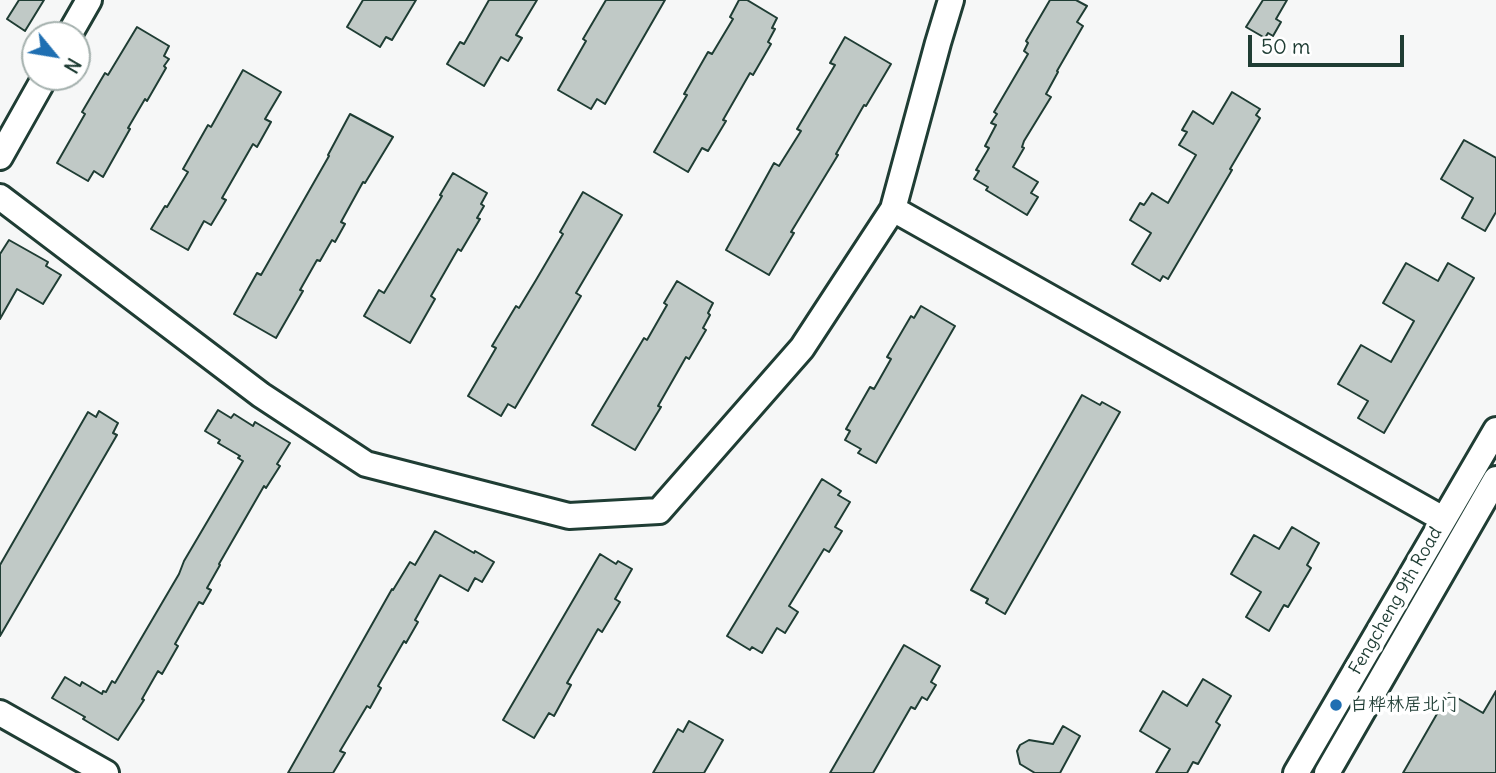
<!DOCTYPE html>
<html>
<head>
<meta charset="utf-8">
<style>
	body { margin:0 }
	#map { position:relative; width:1496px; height:773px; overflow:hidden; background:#f6f7f7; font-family:Delius,sans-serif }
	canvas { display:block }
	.north { position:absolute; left:21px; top:21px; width:70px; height:70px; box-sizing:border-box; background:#fff; border:2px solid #a5b1ae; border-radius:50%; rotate:120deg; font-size:19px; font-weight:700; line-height:28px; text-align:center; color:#1f3d34 }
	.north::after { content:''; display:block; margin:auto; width:24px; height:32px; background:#1f6fb2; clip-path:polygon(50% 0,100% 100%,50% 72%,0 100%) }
	.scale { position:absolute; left:1248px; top:35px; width:156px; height:32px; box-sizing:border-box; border:4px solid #1f3d34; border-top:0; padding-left:9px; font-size:21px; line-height:24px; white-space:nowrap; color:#1f3d34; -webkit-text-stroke:5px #fff; paint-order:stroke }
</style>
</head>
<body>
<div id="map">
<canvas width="1496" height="773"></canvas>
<div class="north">N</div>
<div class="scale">50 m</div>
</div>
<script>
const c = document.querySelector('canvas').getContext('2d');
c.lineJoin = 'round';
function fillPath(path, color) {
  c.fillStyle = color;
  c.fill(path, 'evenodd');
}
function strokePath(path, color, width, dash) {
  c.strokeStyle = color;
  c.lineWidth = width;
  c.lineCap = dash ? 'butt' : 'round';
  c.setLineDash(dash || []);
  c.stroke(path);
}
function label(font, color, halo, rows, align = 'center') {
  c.font = font + ' Delius,"LXGW WenKai TC",sans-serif';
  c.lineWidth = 7;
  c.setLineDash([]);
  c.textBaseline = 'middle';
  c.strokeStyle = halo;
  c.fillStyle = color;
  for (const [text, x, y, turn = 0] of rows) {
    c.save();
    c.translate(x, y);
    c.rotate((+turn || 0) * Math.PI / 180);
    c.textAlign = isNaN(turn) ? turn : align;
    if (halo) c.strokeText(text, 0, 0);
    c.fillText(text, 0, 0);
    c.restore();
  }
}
const building = new Path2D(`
	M 19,0 L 44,0 L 25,31 L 7,19 Z
	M 363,0 L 416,0 L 392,40 L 386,37 L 380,47 L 347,27 Z
	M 489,0 L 537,0 L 516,35 L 522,38 L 508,61 L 501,57 L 484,86 L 447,64 L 460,42 L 464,44 Z
	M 606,0 L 665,0 L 605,104 L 597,99 L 591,109 L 558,90 L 586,41 L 583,39 Z
	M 739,0 L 747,0 L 777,18 L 772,28 L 775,29 L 768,42 L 771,44 L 753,75 L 750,73 L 723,120 L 726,121 L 708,151 L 702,148 L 688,172 L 654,152 L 687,95 L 684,94 L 708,52 L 712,54 L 733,19 L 730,17 Z
	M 1050,0 L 1076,0 L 1087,6 L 1077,22 L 1083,26 L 1057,71 L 1058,72 L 1046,94 L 1051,97 L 1024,141 L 1022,147 L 1024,148 L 1013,167 L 1038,182 L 1031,193 L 1038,197 L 1027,215 L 986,190 L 988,187 L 974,179 L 979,171 L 976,170 L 989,148 L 985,146 L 996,125 L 991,123 L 997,114 L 994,112 L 1028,54 L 1024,51 L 1028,43 L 1026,41 Z
	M 1263,0 L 1287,0 L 1276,19 L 1281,22 L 1273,36 L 1268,33 L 1265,38 L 1246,27 Z
	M 137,27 L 169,46 L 164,56 L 169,59 L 164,66 L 166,68 L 147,101 L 145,99 L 128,128 L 130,129 L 103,177 L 94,171 L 88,181 L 57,163 L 85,114 L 82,112 L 105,73 L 108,75 Z
	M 845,37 L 891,64 L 866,106 L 864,105 L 836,154 L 838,155 L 791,232 L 794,233 L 769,275 L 726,250 L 774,163 L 779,166 L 801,131 L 797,129 L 835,65 L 830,63 Z
	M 243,70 L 281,92 L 265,119 L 271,122 L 257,147 L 253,144 L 222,198 L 226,200 L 211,225 L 204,221 L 188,250 L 151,229 L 165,206 L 167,207 L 188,172 L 183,169 L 208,125 L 211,127 Z
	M 1232,92 L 1260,109 L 1256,115 L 1260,118 L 1230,169 L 1232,170 L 1168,279 L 1163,276 L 1160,281 L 1132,264 L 1151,233 L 1130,220 L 1140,203 L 1144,205 L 1152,193 L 1168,203 L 1196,155 L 1179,145 L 1187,132 L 1182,130 L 1193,111 L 1213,124 Z
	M 350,114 L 393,137 L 365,183 L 363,182 L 341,222 L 345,224 L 335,242 L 332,240 L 320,261 L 317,260 L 300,290 L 303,291 L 276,338 L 234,314 L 257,273 L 261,275 L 329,156 L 328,155 Z
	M 1464,140 L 1496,158 L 1496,212 L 1485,231 L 1462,218 L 1473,198 L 1441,179 Z
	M 453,173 L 487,193 L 481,204 L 484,206 L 477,218 L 480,219 L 461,251 L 458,249 L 431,296 L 435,299 L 410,343 L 364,316 L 379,290 L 384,293 L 442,196 L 440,195 Z
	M 583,192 L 622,215 L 576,293 L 581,296 L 515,408 L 508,404 L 501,416 L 468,396 L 496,348 L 492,346 L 516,306 L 519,308 L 536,280 L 563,234 L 560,232 Z
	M 9,240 L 48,262 L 46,266 L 61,275 L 43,304 L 17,289 L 0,319 L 0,254 Z
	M 1406,263 L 1438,281 L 1448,263 L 1474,278 L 1384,433 L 1358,418 L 1368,401 L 1338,384 L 1361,345 L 1391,362 L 1414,321 L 1383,303 Z
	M 677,281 L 713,303 L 708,313 L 710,315 L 703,328 L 706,330 L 689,359 L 686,357 L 658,406 L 661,407 L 635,450 L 592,425 L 644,338 L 647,340 L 667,305 L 664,303 Z
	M 921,306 L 955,326 L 876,463 L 858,453 L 861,449 L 845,440 L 850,431 L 846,429 L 870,387 L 874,389 L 891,359 L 887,357 L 911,316 L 914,318 Z
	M 1082,395 L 1100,405 L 1102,402 L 1120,412 L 1005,614 L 986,603 L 988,599 L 971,590 Z
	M 218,410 L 231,418 L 234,414 L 253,426 L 255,422 L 290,443 L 277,464 L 280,466 L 266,488 L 264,486 L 219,564 L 220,565 L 207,588 L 211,590 L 203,604 L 199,602 L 175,644 L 178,646 L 162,674 L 158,671 L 142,699 L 144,700 L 118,740 L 83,719 L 85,717 L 52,698 L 65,677 L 80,686 L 82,682 L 102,694 L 103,691 L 106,692 L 112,681 L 115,683 L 179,574 L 184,561 L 243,461 L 238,458 L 240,456 L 218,443 L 220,440 L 205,431 Z
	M 99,411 L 118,423 L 113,433 L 117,435 L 0,636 L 0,565 L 88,412 L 96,417 Z
	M 822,479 L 841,491 L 838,495 L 850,502 L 835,527 L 842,531 L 829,552 L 824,549 L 789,606 L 798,612 L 785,633 L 777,628 L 762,653 L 752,647 L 750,650 L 727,636 Z
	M 1292,527 L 1319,543 L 1307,565 L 1311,568 L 1288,607 L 1284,605 L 1269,631 L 1246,617 L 1261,592 L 1231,574 L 1254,535 L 1279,549 Z
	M 435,531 L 474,553 L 475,551 L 494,562 L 482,582 L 475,578 L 468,591 L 440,575 L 415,620 L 418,622 L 406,643 L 404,641 L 378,686 L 381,688 L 370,708 L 367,706 L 340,751 L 345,753 L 333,773 L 288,773 L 392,589 L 393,590 L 410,562 L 415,565 Z
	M 600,554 L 616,564 L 618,561 L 632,569 L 615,599 L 620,602 L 602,632 L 598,629 L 567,683 L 571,685 L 554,716 L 549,713 L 534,738 L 503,720 Z
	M 904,645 L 940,666 L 931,682 L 936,685 L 927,700 L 922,697 L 915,709 L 911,707 L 873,773 L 830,773 Z
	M 1203,679 L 1231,696 L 1216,722 L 1220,725 L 1198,764 L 1193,762 L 1187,773 L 1156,773 L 1170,749 L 1140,731 L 1163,691 L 1187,706 Z
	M 1496,691 L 1496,773 L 1403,773 L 1449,693 L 1483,713 Z
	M 689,721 L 723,740 L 704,773 L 653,773 L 678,729 L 683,732 Z
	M 1063,726 L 1080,736 L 1060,773 L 1035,773 L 1020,764 L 1017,751 L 1020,745 L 1029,740 L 1053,744 Z`);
fillPath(building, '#c0c9c6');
strokePath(building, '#1f3d34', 2);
const minor = new Path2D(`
	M 69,35 L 89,0
	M 0,157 L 45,77
	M 0,197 L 261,395 L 366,464 L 569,516 L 659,511 L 802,348 L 893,209 L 938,43 L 951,0
	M 893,209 L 1443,519
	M 0,713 L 106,773
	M 1296,773 L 1496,430
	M 1327,773 L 1496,479`);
strokePath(minor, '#1f3d34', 30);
strokePath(minor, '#fff', 24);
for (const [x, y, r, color] of [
	[1336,705,7,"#1f6fb2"]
]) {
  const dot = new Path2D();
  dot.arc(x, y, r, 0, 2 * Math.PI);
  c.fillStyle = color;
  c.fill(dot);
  strokePath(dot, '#fff', 2.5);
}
label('18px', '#1f3d34', '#fff', [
	["Fengcheng 9th Road",1396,601,-60]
]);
label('18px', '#1f3d34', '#fff', [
	["白桦林居北门",1350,705]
], 'left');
</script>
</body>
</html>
